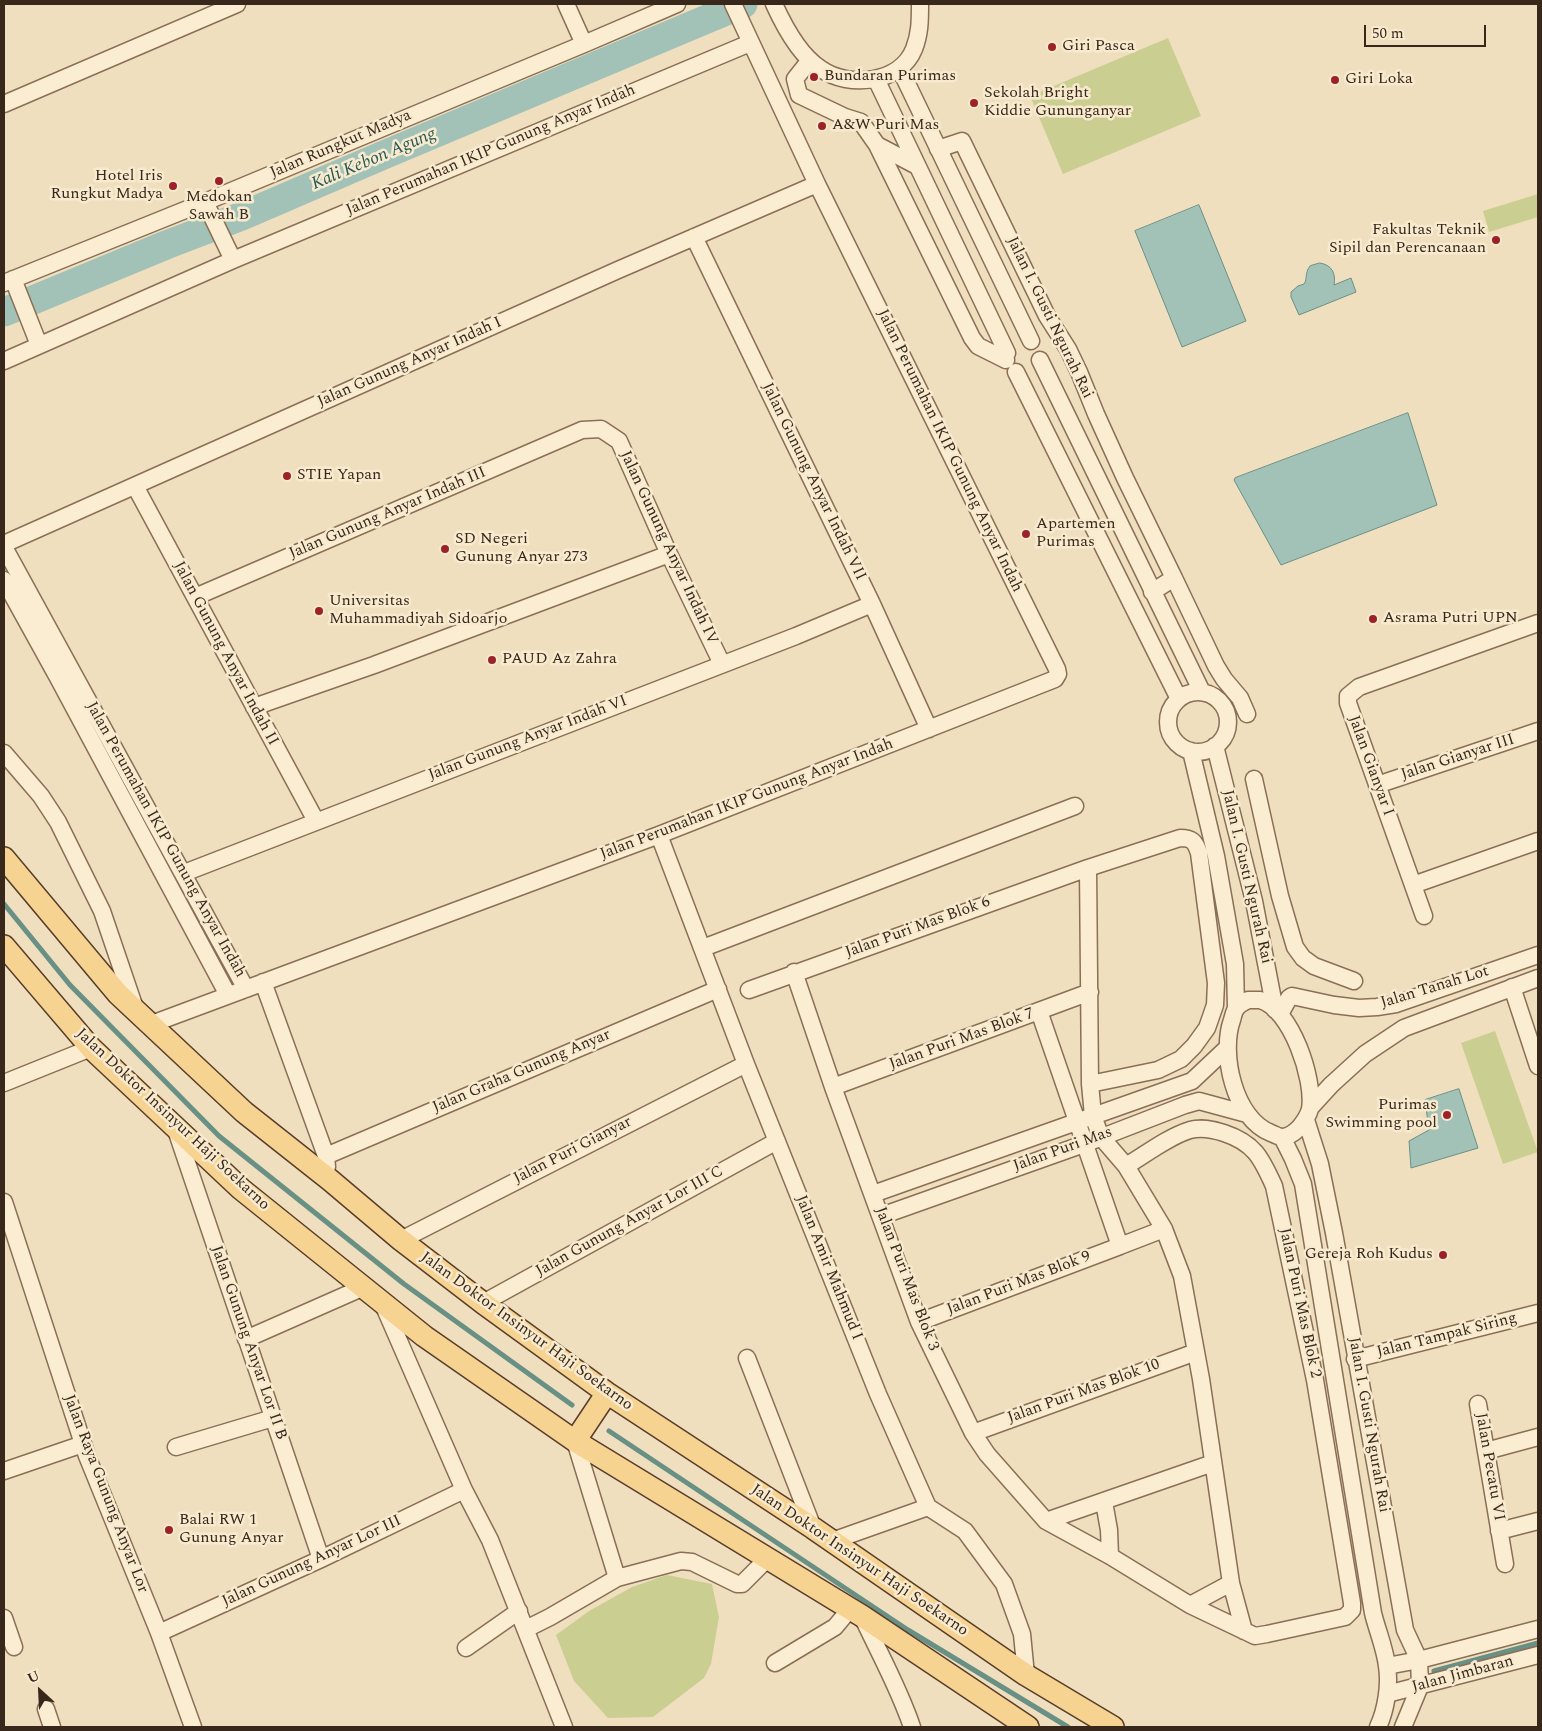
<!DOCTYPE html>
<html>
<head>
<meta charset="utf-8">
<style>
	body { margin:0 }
	#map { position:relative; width:1542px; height:1731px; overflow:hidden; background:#f0dfbe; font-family:Spectral,serif }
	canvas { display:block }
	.frame { position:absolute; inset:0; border:5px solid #38281b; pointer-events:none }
	.north { position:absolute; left:15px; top:1666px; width:50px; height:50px; -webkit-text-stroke:4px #f7eace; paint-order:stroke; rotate:335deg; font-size:14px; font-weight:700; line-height:20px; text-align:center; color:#38281b }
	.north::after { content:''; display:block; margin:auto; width:18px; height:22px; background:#38281b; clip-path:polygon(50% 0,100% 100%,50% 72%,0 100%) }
	.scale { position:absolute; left:1364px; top:25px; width:122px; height:22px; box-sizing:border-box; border:2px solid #38281b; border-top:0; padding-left:6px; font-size:15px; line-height:18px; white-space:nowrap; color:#38281b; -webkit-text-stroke:4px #f7eace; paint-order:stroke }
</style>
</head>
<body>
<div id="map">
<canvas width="1542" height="1731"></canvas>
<div class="frame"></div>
<div class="north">U</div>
<div class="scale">50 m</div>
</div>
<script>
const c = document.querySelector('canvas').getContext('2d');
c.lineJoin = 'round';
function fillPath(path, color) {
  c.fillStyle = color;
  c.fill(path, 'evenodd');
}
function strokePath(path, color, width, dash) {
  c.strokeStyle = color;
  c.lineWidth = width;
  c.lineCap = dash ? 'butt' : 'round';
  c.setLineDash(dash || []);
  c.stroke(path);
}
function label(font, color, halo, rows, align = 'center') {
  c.font = font + ' Spectral,serif';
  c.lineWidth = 5;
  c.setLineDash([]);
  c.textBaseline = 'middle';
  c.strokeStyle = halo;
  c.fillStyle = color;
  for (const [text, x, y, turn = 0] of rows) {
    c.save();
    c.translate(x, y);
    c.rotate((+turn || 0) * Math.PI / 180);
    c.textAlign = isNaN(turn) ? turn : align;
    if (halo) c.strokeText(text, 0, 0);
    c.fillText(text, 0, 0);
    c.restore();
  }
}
fillPath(new Path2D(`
	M 1168,38 L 1201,116 L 1063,174 L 1030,96 Z
	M 1538,194 L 1538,217 L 1489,232 L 1483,211 Z
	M 1495,1031 L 1538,1152 L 1503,1164 L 1461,1043 Z
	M 667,1575 L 712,1584 L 719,1617 L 711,1664 L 704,1678 L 653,1717 L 608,1718 L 574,1681 L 556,1635 L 589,1611 L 632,1587 Z`), '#cacf91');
const water = new Path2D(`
	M 1199,205 L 1246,321 L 1182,347 L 1135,231 Z
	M 1320,263 C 1332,265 1336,273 1334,285 L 1351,278 L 1356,292 L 1299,315 L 1291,297 L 1291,292 L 1298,286 L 1304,284 C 1308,278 1304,274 1310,266 Z
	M 1408,413 L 1437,505 L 1281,565 L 1234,480 L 1235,478 Z
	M 1459,1089 L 1478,1148 L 1411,1168 L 1409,1141 L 1429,1130 L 1425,1100 Z`);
fillPath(water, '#a2c2b7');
strokePath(water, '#689084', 1);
strokePath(new Path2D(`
	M 4,904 L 70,985 L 219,1136 L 404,1284 L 572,1405
	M 609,1431 L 908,1630 L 1068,1727
	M 1434,1671 L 1538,1643`), '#689084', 5);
strokePath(new Path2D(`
	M 4,312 L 166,245 L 242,216 L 386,154 L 743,4`), '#a2c2b7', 29);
const minor = new Path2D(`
	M 566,4 L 584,44
	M 774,4 C 784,26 800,56 821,69 C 848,88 900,84 914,49 C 920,34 920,20 920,4
	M 810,60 L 795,79 L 799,95 L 845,117 L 861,122 L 877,145 L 972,338 L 978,346 L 1006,360
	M 900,69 L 1031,341
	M 876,79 L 1007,353
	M 4,104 L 237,4
	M 877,145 L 917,166
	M 938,149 L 962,141 L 1047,316 L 1068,349 L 1079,372 L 1096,414 L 1125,478 L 1174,578 L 1152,592
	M 205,202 L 233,260
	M 694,237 L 872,604 L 929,729
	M 13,279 L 39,345
	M 4,283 L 205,202 L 584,44 L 677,4
	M 1040,360 L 1202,692
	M 4,361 L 233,260 L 750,43
	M 1016,372 L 1179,699
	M 135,486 L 316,821
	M 4,544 L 618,270 L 817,184
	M 4,547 L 246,989
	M 1174,578 L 1216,666 L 1224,679 L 1240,698 L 1247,714
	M 4,580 L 57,676 L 228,995
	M 195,597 L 582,430 L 601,429 L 619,441 L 669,554 L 722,664
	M1168 722a30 30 0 1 1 60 0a30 30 0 1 1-60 0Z
	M 254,707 L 374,665 L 669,554
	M 1215,746 L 1254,901 L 1275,1010
	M 1191,751 L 1216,856 L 1235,964 L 1236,1008
	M 4,753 L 41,796 L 58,822 L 102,911 L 136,1011
	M 1254,779 L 1280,896 L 1295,947 L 1303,958 L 1314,966 L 1354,981
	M 1377,785 L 1538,731
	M 659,835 L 746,1064 L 878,1394 L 928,1507 L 965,1531 L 1004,1584 L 1022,1634 L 1026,1675
	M 1088,868 L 1090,1084 L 1093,1116 L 1101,1137 L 1126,1166 L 1164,1229 L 1182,1276 L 1201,1379 L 1231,1583 L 1244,1631
	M 184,873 L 796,636 L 872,604
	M 1413,885 L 1538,841
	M 1424,916 L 1348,703 L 1348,696 L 1359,687 L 1538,623
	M 703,948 L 1075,806
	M 794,972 L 833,1087 L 919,1322 L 973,1433 L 987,1454 L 1046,1521 L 1110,1556 L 1190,1605 L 1255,1636 L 1267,1634 L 1345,1617 L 1352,1610 L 1352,1603 L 1315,1380 L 1274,1186 C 1261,1157 1254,1143 1224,1133 C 1212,1129 1202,1127 1190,1130 C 1168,1137 1146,1154 1126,1166
	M 263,982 L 326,1156 L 327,1167
	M 1512,987 L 1538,1066
	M 749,990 L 1088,868 L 1180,838 C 1192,838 1195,841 1199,853 L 1216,983 L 1215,1005 L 1207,1028 L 1194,1046 L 1181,1059 L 1158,1070 L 1090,1084
	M 1248,1000 C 1252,1000 1256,1000 1260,1000 C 1291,1008 1315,1080 1310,1109 C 1308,1117 1304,1122 1299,1128 C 1295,1132 1288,1137 1282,1137 C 1279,1137 1274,1134 1271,1133 C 1234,1119 1220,1053 1232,1020 C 1233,1017 1234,1011 1236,1009 C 1238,1005 1244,1002 1248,1000 Z
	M 1039,1011 L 1120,1246 L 1164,1229
	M 1280,1014 L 1289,998 L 1292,996 L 1334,1005 L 1359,1008 L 1377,1007 L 1396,1004 L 1538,955
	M 149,1025 L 659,835 L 1055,679 L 1058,674 L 1057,669 L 817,184 L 733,4
	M 4,1083 L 91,1048
	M 833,1087 L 1090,992
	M 1310,1108 L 1331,1085 L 1365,1054 L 1404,1028 L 1538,978
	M 1306,1120 L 1320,1164 L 1334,1233 L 1405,1630 L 1419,1660 L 1420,1686 L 1403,1727
	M 176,1130 L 321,1559
	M 1282,1137 L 1293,1159 L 1303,1184 L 1373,1613 C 1377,1630 1385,1648 1387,1666 C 1390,1685 1386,1710 1378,1727
	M 326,1156 L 718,989
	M 873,1194 L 1192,1081 L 1227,1048
	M 4,1202 L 87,1456 L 159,1633 L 193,1727
	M 881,1216 L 1084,1144 L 1185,1105 L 1199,1101 L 1247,1114
	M 401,1240 L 746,1064
	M 382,1302 L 464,1490 L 490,1540 L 564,1727
	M 483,1303 L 777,1141
	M 919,1322 L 1120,1246
	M 246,1339 L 364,1287
	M 747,1358 L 813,1528
	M 1355,1359 L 1538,1313
	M 1478,1404 L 1505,1564
	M 973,1433 L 1196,1352
	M 575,1441 L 617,1578
	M 176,1447 L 273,1418
	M 1486,1451 L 1538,1437
	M 4,1471 L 83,1444
	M 1104,1502 L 1109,1530 L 1110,1556
	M 1046,1521 L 1213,1463
	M 1499,1531 L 1538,1521
	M 832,1541 L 928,1507
	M 1190,1605 L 1231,1583
	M 862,1616 C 879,1653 899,1688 912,1727
	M 4,1618 L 14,1647
	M 526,1629 L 550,1617 L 617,1578 L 681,1561 L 692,1562 L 737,1584 L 742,1584 L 768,1558
	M 159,1633 L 321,1559 L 464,1490
	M 466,1648 L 519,1611
	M 775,1663 L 835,1627 L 850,1609
	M 1387,1666 L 1419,1660 L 1538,1629
	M 1387,1694 L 1538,1655
	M 46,1709 L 52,1727`);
const major = new Path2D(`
	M 4,858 L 118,994 L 244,1112 L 330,1180 L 401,1240 L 483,1303 L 607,1393 L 813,1528 L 1026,1675 L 1113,1727
	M 4,946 L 91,1048 L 241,1189 L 424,1336 L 575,1441 L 862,1616 L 1028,1727
	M 575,1441 L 607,1393`);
strokePath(minor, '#8a6f55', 19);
strokePath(major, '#573d2a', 24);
strokePath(minor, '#fbedd1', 16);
strokePath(major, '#f7d392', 21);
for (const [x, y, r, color] of [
	[1052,47,5,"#9c2228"],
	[814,77,5,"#9c2228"],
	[1335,80,5,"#9c2228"],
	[974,103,5,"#9c2228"],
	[822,126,5,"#9c2228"],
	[219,181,5,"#9c2228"],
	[173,186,5,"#9c2228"],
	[1496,240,5,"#9c2228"],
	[287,476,5,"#9c2228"],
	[1026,534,5,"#9c2228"],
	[445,549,5,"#9c2228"],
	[319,611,5,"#9c2228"],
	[1373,619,5,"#9c2228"],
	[492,660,5,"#9c2228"],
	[1447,1115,5,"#9c2228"],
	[1443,1255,5,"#9c2228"],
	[169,1530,5,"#9c2228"]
]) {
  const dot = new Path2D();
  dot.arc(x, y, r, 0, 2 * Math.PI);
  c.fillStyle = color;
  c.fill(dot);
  strokePath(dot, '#f7eace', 2);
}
label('16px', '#38281b', '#f7eace', [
	["Giri Pasca",1062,47],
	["Bundaran Purimas",824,77],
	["Giri Loka",1345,80],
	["Sekolah Bright",984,94],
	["Kiddie Gununganyar",984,112],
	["A&W Puri Mas",832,126],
	["Hotel Iris",163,177,"right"],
	["Rungkut Madya",163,195,"right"],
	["Medokan",219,198,"center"],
	["Sawah B",219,216,"center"],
	["Fakultas Teknik",1486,231,"right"],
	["Sipil dan Perencanaan",1486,249,"right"],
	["STIE Yapan",297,476],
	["Apartemen",1036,525],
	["Purimas",1036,543],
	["SD Negeri",455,540],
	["Gunung Anyar 273",455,558],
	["Universitas",329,602],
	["Muhammadiyah Sidoarjo",329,620],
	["Asrama Putri UPN",1383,619],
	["PAUD Az Zahra",502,660],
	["Purimas",1437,1106,"right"],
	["Swimming pool",1437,1124,"right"],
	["Gereja Roh Kudus",1433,1255,"right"],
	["Balai RW 1",179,1521],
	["Gunung Anyar",179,1539]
], 'left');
label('16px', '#38281b', '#f7eace', [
	["Jalan Rungkut Madya",341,145,-23],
	["Jalan Perumahan IKIP Gunung Anyar Indah",491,151,-23],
	["Jalan I. Gusti Ngurah Rai",1049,318,64],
	["Jalan Gunung Anyar Indah I",410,363,-24],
	["Jalan Perumahan IKIP Gunung Anyar Indah",949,451,64],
	["Jalan Gunung Anyar Indah VII",813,482,64],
	["Jalan Gunung Anyar Indah III",388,514,-23],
	["Jalan Gunung Anyar Indah IV",668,548,65],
	["Jalan Gunung Anyar Indah II",225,654,62],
	["Jalan Gunung Anyar Indah VI",528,739,-21],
	["Jalan Gianyar III",1458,758,-18],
	["Jalan Gianyar I",1370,766,70],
	["Jalan Perumahan IKIP Gunung Anyar Indah",747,800,-21],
	["Jalan Perumahan IKIP Gunung Anyar Indah",165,840,61],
	["Jalan I. Gusti Ngurah Rai",1246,877,77],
	["Jalan Puri Mas Blok 6",918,928,-20],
	["Jalan Tanah Lot",1435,988,-17],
	["Jalan Puri Mas Blok 7",962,1040,-20],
	["Jalan Graha Gunung Anyar",522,1072,-23],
	["Jalan Doktor Insinyur Haji Soekarno",172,1120,43],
	["Jalan Puri Mas",1063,1150,-20],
	["Jalan Puri Gianyar",573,1151,-27],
	["Jalan Gunung Anyar Lor III C",630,1222,-29],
	["Jalan Amir Mahmud I",828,1268,68],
	["Jalan Puri Mas Blok 3",906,1279,69],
	["Jalan Puri Mas Blok 9",1019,1284,-21],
	["Jalan Puri Mas Blok 2",1299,1303,78],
	["Jalan Doktor Insinyur Haji Soekarno",526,1332,36],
	["Jalan Tampak Siring",1447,1336,-14],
	["Jalan Gunung Anyar Lor II B",248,1343,71],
	["Jalan Puri Mas Blok 10",1084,1392,-20],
	["Jalan I. Gusti Ngurah Rai",1368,1425,80],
	["Jalan Pecatu VI",1489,1467,80],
	["Jalan Raya Gunung Anyar Lor",105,1494,69],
	["Jalan Doktor Insinyur Haji Soekarno",859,1561,34],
	["Jalan Gunung Anyar Lor III",312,1562,-25],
	["Jalan Jimbaran",1463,1675,-15]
]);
label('italic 18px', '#295954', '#f7eace', [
	["Kali Kebon Agung",374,160,-23]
]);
</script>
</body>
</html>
